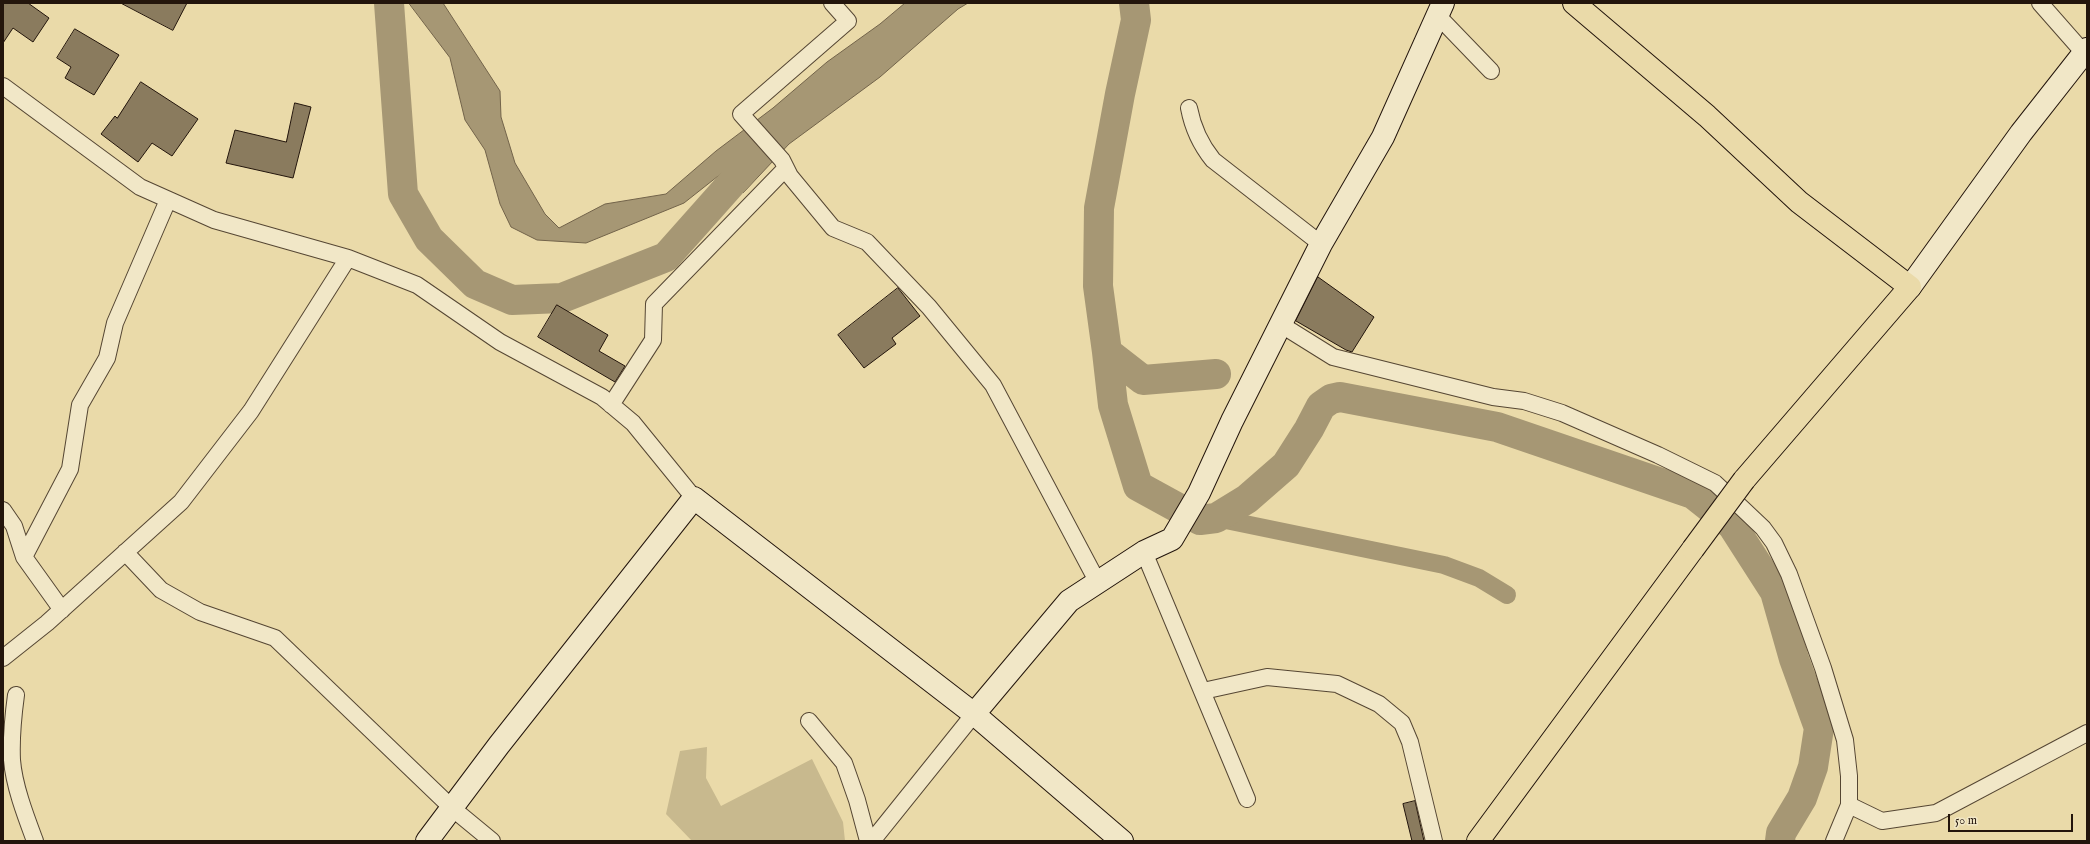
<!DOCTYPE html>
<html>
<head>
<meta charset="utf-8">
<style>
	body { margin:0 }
	#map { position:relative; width:2090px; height:844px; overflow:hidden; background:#eadaa9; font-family:"IM FELL English",serif }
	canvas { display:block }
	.frame { position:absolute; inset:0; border:4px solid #23150c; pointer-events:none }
	.scale { position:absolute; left:1948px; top:814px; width:125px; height:18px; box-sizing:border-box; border:2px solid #23150c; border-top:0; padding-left:5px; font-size:12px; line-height:14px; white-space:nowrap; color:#23150c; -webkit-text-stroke:3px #f1e7c7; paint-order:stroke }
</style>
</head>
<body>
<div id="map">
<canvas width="2090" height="844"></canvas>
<div class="frame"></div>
<div class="scale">50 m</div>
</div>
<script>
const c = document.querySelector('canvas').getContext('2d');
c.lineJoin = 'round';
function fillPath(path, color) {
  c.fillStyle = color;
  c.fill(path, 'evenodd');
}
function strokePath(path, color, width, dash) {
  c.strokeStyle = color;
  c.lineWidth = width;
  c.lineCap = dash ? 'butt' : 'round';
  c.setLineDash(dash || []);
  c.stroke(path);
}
fillPath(new Path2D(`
	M 707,747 L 706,778 L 721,806 L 812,759 L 843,822 L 845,841 L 692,841 L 666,814 L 680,751 Z`), '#c8b98e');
const water = new Path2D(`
	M 409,3 L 443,3 L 500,91 L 501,117 L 515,163 L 545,214 L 559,228 L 605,204 L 666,194 L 716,151 L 773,108 L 827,62 L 880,24 L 905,3 L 968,3 L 958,9 L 880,77 L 789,144 L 743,193 L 727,169 L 684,203 L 586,243 L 537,240 L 511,227 L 500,204 L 485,150 L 465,120 L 450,58 Z`);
fillPath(water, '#a69774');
strokePath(water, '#72634a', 1);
strokePath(new Path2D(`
	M 1216,518 L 1444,565 L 1479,578 L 1507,595`), '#a69774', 18);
strokePath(new Path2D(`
	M 389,3 L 403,194 L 429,239 L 475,284 L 512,300 L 562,298 L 666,257 L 762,149
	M 1134,3 L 1136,20 L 1120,94 L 1099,208 L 1098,286 L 1107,352 L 1143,380 L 1216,374
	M 1107,352 L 1113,405 L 1138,486 L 1200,520 L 1216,518 L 1247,499 L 1286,465 L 1309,429 L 1321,406 L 1331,399 L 1340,397 L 1497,427 L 1693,494 L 1732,525 L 1775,592 L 1794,659 L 1819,728 L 1813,767 L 1802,798 L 1781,833 L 1780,841`), '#a69774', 30);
const building = new Path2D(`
	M 3,3 L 28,3 L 49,18 L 33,42 L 13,28 L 3,43 Z
	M 121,3 L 187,3 L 173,30 Z
	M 75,29 L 119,55 L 94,95 L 65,78 L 71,67 L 57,58 Z
	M 141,82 L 198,119 L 172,156 L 152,143 L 138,162 L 101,134 L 115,116 L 117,118 Z
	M 295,103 L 311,107 L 293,178 L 226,163 L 235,130 L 286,142 Z
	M 1318,277 L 1374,317 L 1352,352 L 1346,350 L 1296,321 Z
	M 898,288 L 920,316 L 892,338 L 896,344 L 864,368 L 838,335 Z
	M 557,305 L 608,335 L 599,351 L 625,366 L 615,382 L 538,337 Z
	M 1415,801 L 1424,841 L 1412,841 L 1403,804 Z`);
fillPath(building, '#8a7b5e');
strokePath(building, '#23150c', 1);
const street = new Path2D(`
	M 832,3 L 848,21 L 741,114 L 782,160 L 790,176 L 833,228 L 867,242 L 929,307 L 993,385 L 1097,581
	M 2040,3 L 2084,53
	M 1437,15 L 1491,71
	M 3,86 L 140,187 L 214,220 L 348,258 L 417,285 L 500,342 L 602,397 L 633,423 L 694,498
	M 1189,108 C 1193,129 1200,144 1213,160 L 1321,244
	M 1280,324 L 1333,357 L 1493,397 L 1524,401 L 1562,413 L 1658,455 L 1715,483 L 1743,509 L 1763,528 L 1774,543 L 1789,574 L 1823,668 L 1845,740 L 1849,776 L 1849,805 L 1834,841
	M 611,405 L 653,340 L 654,304 L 786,168
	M 3,510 L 14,526 L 24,557 L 62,610
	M 125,552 L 161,590 L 200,612 L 275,638 L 452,808 L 492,841
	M 1144,552 L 1247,799
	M 24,557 L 70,469 L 80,405 L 107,358 L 115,323 L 168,200
	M 3,658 L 47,623 L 181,502 L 251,411 L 348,258
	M 1203,691 L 1267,677 L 1337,684 L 1379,704 L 1402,723 L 1410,742 L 1434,841
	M 16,695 C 13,717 11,738 12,760 C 14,786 26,817 35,841
	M 809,721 L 844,763 L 857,800 L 868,841
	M 1849,805 L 1882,821 L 1936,813 L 2087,733
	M 872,841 L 974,714`);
const secondary = new Path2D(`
	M 1910,287 L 2021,133 L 2087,49
	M 974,714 L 1069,601 L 1144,552 L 1172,539 L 1199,493 L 1232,421 L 1321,244 L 1383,137 L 1443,3
	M 427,841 L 499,745 L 694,498 L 974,714 L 1122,841`);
const primary = new Path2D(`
	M 1574,3 L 1707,116 L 1799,202 L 1910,287 L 1744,480
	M 1478,841 L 1693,549`);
strokePath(street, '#554633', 18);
strokePath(secondary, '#23150c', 24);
strokePath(primary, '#23150c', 24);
strokePath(street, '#f1e7c7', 16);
strokePath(secondary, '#f1e7c7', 22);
strokePath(primary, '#eadaa9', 22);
const primaryBridge = new Path2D(`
	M 1693,549 L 1744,480`);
strokePath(primaryBridge, '#23150c', 24, []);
strokePath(primaryBridge, '#eadaa9', 22);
</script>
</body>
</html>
